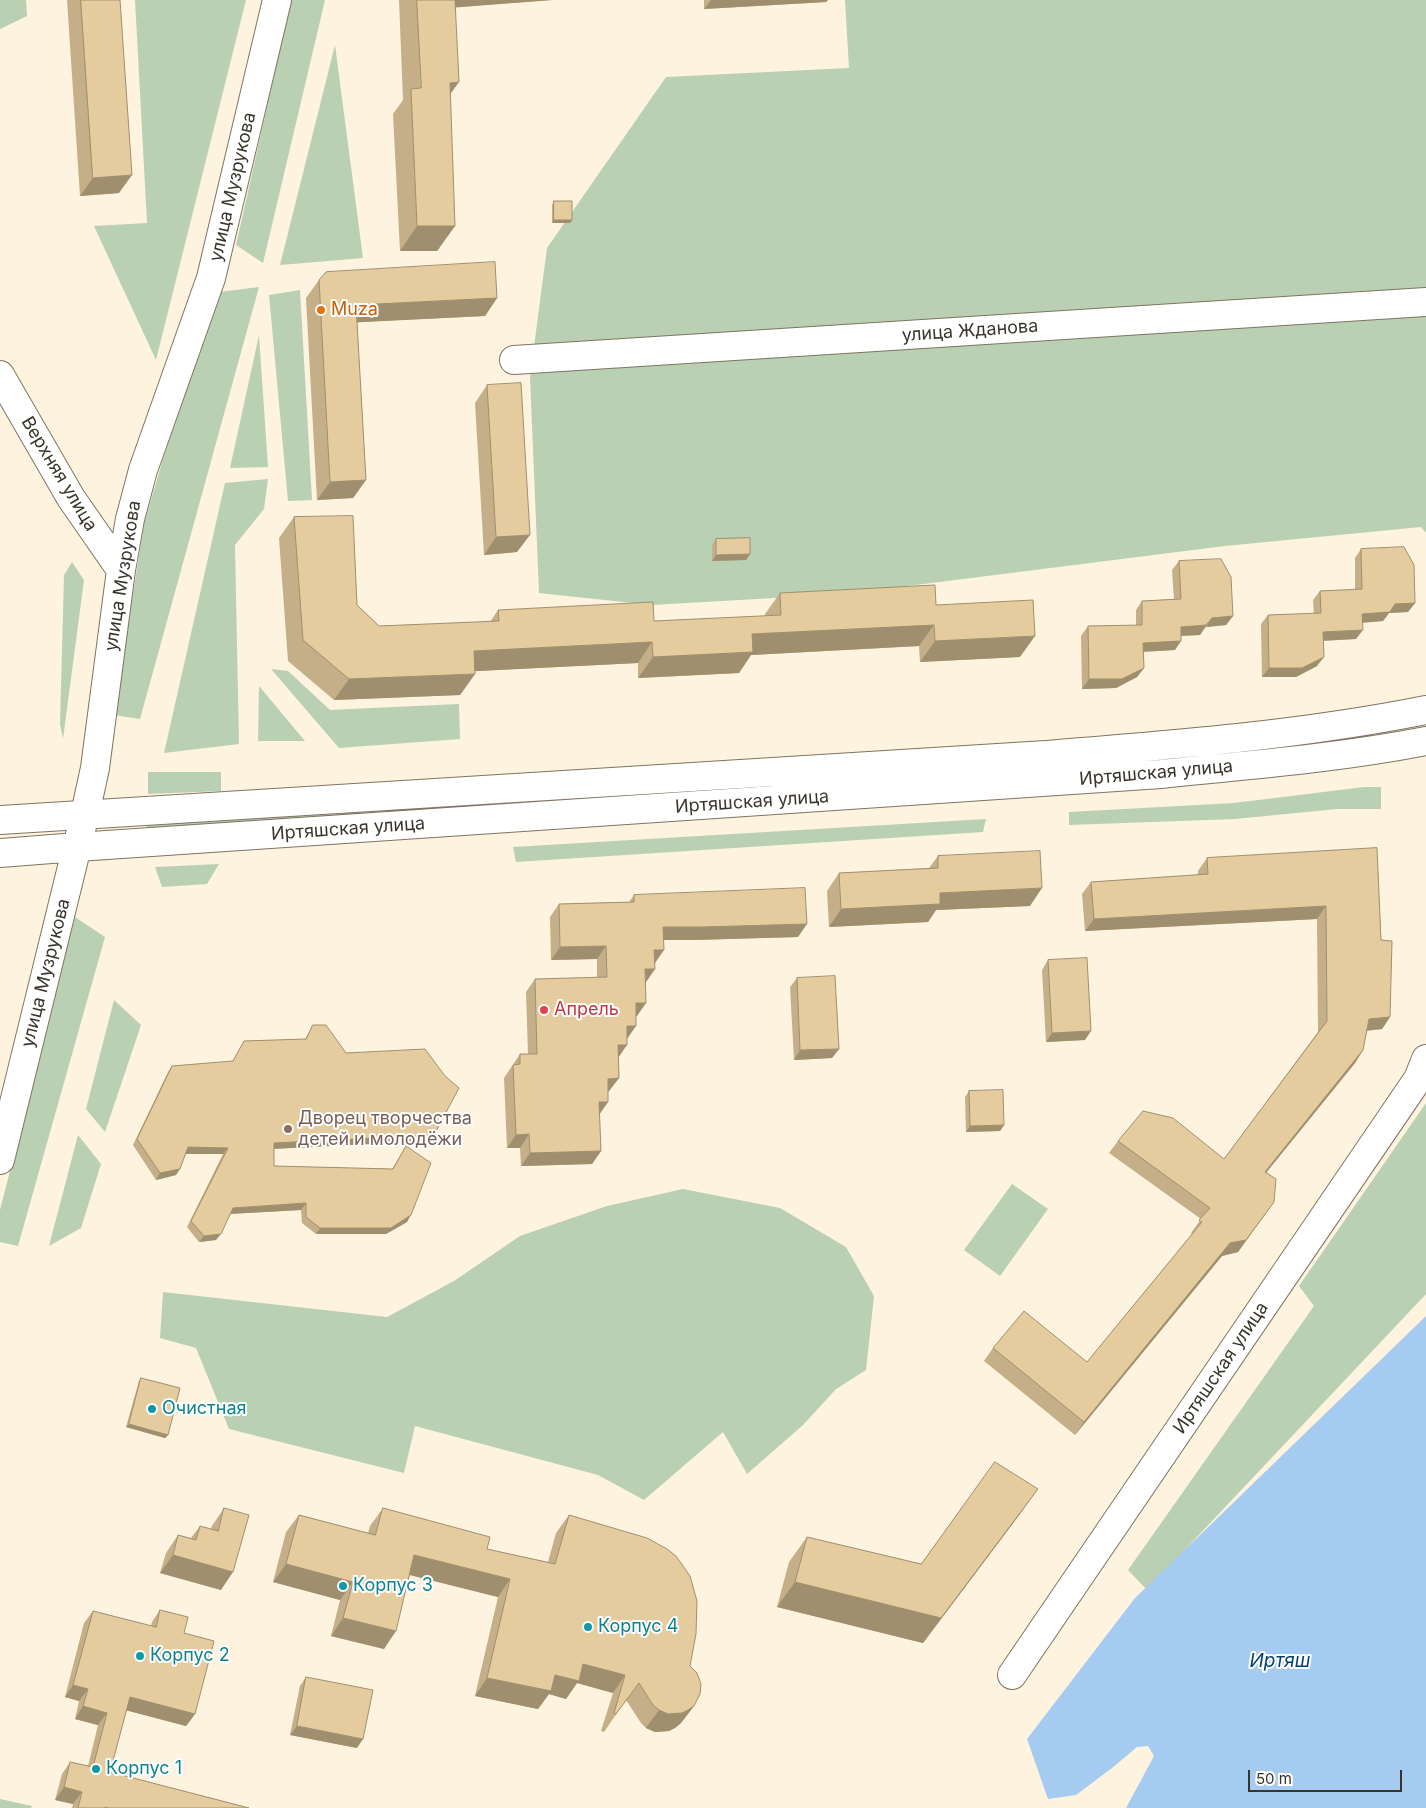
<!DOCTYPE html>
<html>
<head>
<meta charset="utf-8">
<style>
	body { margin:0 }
	#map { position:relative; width:1426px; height:1808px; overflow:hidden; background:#fef3de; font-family:Inter,sans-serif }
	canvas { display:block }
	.scale { position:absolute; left:1248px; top:1770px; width:154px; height:22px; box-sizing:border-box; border:2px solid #39352d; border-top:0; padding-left:6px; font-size:15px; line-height:18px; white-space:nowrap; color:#39352d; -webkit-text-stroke:4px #fff; paint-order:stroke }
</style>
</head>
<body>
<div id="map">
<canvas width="1426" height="1808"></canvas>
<div class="scale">50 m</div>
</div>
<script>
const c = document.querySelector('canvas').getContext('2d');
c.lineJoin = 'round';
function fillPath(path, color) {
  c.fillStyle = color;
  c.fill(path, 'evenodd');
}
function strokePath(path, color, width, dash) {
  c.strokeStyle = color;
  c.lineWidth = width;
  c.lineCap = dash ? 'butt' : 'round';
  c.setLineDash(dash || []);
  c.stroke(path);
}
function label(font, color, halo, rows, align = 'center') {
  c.font = font + ' Inter,sans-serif';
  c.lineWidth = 4;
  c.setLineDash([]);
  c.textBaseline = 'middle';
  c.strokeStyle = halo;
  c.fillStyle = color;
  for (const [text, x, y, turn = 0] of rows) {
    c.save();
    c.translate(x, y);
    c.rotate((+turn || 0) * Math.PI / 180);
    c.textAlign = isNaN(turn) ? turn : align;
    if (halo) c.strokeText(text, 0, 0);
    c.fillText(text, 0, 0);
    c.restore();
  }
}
fillPath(new Path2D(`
	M 0,0 L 26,0 L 27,16 L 0,29 Z
	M 135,0 L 246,0 L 156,360 L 94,226 L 147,223 Z
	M 291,0 L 325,0 L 263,263 L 236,245 Z
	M 845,0 L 1426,0 L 1426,533 L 1421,527 L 1225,546 L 844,594 L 652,605 L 539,593 L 530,377 L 547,248 L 666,77 L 849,68 Z
	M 335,45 L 363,258 L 280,265 Z
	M 259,287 L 140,719 L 114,715 L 144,524 L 163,459 L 219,292 Z
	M 300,290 L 312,500 L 288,501 L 269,295 Z
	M 259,335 L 268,467 L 230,468 Z
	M 268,479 L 264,509 L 235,545 L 239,744 L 164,753 L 225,483 Z
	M 72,562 L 84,580 L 63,739 L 60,724 L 64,575 Z
	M 271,669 L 288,671 L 330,710 L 459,704 L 460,739 L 339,748 Z
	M 259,686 L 305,741 L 258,741 Z
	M 148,772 L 221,772 L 221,791 L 148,794 Z
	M 1364,787 L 1381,787 L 1381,809 L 1337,809 L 1235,819 L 1069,825 L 1069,812 L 1234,803 Z
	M 451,802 L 457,811 L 147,830 L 146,822 Z
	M 986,819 L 983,832 L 516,862 L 513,847 Z
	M 219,864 L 207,884 L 162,887 L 155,867 Z
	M 75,917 L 105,937 L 18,1246 L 0,1242 L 0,1210 Z
	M 114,1000 L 141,1025 L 105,1132 L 86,1109 Z
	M 1426,1103 L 1426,1294 L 1147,1590 L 1128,1570 L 1314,1306 L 1299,1286 Z
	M 78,1135 L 101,1164 L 81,1228 L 49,1246 Z
	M 1012,1184 L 1048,1209 L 1000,1276 L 964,1250 Z
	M 683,1189 L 780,1208 L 846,1247 L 874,1296 L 866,1370 L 836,1389 L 803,1425 L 747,1474 L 723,1432 L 644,1500 L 598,1475 L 415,1426 L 404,1473 L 229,1429 L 196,1348 L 160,1338 L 163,1292 L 387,1317 L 454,1281 L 520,1236 L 607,1206 Z
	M 0,1799 L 32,1806 L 31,1808 L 0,1808 Z`), '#b9d0b2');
fillPath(new Path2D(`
	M 1426,1316 L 1426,1808 L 1126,1808 L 1154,1756 L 1148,1746 L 1137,1747 L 1112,1768 L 1076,1795 L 1048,1799 L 1027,1739 L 1135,1598 Z`), '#a5ccf0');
const minor = new Path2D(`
	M 514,360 L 1426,302
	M 0,375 L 71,498 L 121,570
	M 0,820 L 1046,755 C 1173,745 1301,735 1426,710
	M 0,853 L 77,847 L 1161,774 C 1250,765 1339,758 1426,741
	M 0,1160 L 85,814 L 95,768 L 121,570 L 130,519 L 143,470 L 211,278 L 277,0
	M 1012,1675 L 1418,1079 L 1426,1059`);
strokePath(minor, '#7e7461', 30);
strokePath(minor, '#fff', 28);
fillPath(new Path2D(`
	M 67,0 L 120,0 L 119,193 L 80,196 Z
	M 399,0 L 552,0 L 456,7 L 450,94 L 455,226 L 437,251 L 400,251 L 393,114 L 403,100 Z
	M 704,0 L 828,0 L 826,2 L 704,9 Z
	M 554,201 L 572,220 L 570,223 L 552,223 L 552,205 Z
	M 319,280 L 497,298 L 485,316 L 357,322 L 366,480 L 353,498 L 317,500 L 306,298 Z
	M 487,385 L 517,552 L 484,555 L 475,403 Z
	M 294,517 L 357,605 L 379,626 L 490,622 L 498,610 L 654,621 L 765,616 L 765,614 L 780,593 L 936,605 L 1020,657 L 920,662 L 919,646 L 751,655 L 739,673 L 638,678 L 638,663 L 475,671 L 475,674 L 460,695 L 334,700 L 288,661 L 279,538 Z
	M 716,539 L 750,554 L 746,560 L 712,561 L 712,545 Z
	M 1361,549 L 1415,603 L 1408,612 L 1389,613 L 1383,621 L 1362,623 L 1356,639 L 1323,641 L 1317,666 L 1296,677 L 1262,677 L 1261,624 L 1268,615 L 1314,614 L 1313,600 L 1320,591 L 1355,590 L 1355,558 Z
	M 1179,561 L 1233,616 L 1226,625 L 1206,627 L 1200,635 L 1181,636 L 1175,650 L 1143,652 L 1144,668 L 1137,677 L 1116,688 L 1082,689 L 1081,636 L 1088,626 L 1136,625 L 1136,610 L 1142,601 L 1174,599 L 1172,570 Z
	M 1377,848 L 1381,940 L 1390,1017 L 1382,1029 L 1367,1031 L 1363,1050 L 1355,1063 L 1266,1173 L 1274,1202 L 1238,1252 L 1222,1256 L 1075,1435 L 984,1361 L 993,1348 L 1087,1362 L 1192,1234 L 1191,1233 L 1201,1219 L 1109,1153 L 1118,1141 L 1224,1159 L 1318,1032 L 1317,919 L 1085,931 L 1082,894 L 1091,882 L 1198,875 L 1198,871 L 1207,858 Z
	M 938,856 L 1030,906 L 936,910 L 928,922 L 829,927 L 827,891 L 839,873 L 929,868 Z
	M 634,895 L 798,937 L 694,940 L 663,940 L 655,963 L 655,969 L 646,982 L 637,1016 L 636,1016 L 627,1039 L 618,1058 L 619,1078 L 609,1091 L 608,1092 L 608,1102 L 599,1114 L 601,1151 L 592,1164 L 521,1166 L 520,1148 L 507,1148 L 504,1078 L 520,1054 L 528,1054 L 526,992 L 535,979 L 597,978 L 597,959 L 551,960 L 550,917 L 559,904 L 629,902 Z
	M 1048,960 L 1085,1040 L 1046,1042 L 1042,970 Z
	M 797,978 L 839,1049 L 832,1058 L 794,1060 L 790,987 Z
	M 313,1025 L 346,1053 L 434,1135 L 429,1141 L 274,1149 L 274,1166 L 392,1169 L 406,1146 L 407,1222 L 386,1234 L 316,1234 L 302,1223 L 301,1210 L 230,1214 L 216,1240 L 199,1242 L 187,1227 L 223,1154 L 186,1154 L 176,1175 L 156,1180 L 133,1145 L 168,1072 L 172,1066 L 232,1062 L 244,1041 L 305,1039 Z
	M 969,1091 L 1004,1125 L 1000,1131 L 966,1132 L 965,1097 Z
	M 141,1378 L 168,1435 L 165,1438 L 126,1427 L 139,1381 Z
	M 224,1508 L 221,1590 L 160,1573 L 166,1553 L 178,1535 L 191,1538 L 200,1526 L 211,1529 L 212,1526 Z
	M 383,1508 L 487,1549 L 548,1562 L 556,1533 L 569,1515 L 690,1666 L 694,1706 L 681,1723 L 675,1728 L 669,1731 L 655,1732 L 646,1728 L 641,1723 L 626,1700 L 604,1732 L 601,1731 L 613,1693 L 577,1683 L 566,1699 L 549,1694 L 538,1709 L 475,1696 L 498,1597 L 410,1575 L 384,1649 L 331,1636 L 340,1600 L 273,1582 L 286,1532 L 299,1515 L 368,1533 L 370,1526 Z
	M 1020,1514 L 923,1643 L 777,1607 L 789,1562 L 807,1537 L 921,1564 Z
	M 160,1610 L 184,1633 L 195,1714 L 186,1726 L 126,1710 L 110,1772 L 249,1808 L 72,1808 L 73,1804 L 55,1800 L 62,1774 L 70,1762 L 88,1766 L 98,1725 L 75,1719 L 79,1701 L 65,1697 L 84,1623 L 93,1611 L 151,1626 L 152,1622 Z
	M 306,1677 L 357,1748 L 290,1735 L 300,1686 Z`), '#c4af88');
fillPath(new Path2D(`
	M 451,0 L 552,0 L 449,8 Z
	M 711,0 L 828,0 L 826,2 L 704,9 Z
	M 459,82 L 441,107 L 450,83 Z
	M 132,175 L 119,193 L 80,196 L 93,178 Z
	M 554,220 L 572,220 L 570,223 L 552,223 Z
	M 417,226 L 455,226 L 437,251 L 400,251 Z
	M 497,298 L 485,316 L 344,323 L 356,305 Z
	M 366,480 L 353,498 L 317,500 L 330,482 Z
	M 530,535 L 517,552 L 484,555 L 496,537 Z
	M 750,554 L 746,560 L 712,561 L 716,555 Z
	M 1415,603 L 1408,612 L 1389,613 L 1383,621 L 1356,623 L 1362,614 L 1395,604 Z
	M 1233,616 L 1226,625 L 1206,627 L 1212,618 Z
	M 934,625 L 919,646 L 751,655 L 739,673 L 638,678 L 653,657 L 752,634 Z
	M 1206,625 L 1200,635 L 1174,636 L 1181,627 Z
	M 1363,630 L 1356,639 L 1316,641 L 1323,632 Z
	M 1035,636 L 1020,657 L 920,662 L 935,641 Z
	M 1181,641 L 1175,650 L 1136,652 L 1143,643 Z
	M 652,642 L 638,663 L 459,672 L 474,651 Z
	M 1324,657 L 1317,666 L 1296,677 L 1262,677 L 1269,668 Z
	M 1144,668 L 1137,677 L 1116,688 L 1082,689 L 1089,679 Z
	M 475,674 L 460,695 L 334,700 L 349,679 Z
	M 1042,888 L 1030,906 L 936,910 L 928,922 L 829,927 L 841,909 L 940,893 Z
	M 1326,906 L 1317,919 L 1085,931 L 1094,919 Z
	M 807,924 L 798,937 L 694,940 L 654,940 L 663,927 Z
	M 606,946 L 597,959 L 551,960 L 560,947 Z
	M 654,950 L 664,950 L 655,963 Z
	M 645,969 L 655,969 L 646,982 Z
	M 636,1003 L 646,1003 L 637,1016 L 626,1016 Z
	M 1390,1017 L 1382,1029 L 1360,1031 L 1369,1019 Z
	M 627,1026 L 636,1026 L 627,1039 Z
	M 1091,1031 L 1085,1040 L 1046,1042 L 1052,1033 Z
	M 618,1045 L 627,1045 L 618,1058 Z
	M 839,1049 L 832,1058 L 794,1060 L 800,1050 Z
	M 1363,1050 L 1355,1063 L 1256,1185 L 1265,1172 Z
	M 619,1078 L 609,1091 L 599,1092 L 608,1079 Z
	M 599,1102 L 608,1102 L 599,1115 Z
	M 1004,1125 L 1000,1131 L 966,1132 L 970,1126 Z
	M 529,1134 L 520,1148 L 507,1148 L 516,1135 Z
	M 434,1135 L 429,1141 L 270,1149 L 274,1143 Z
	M 188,1147 L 228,1148 L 223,1154 L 184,1154 Z
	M 601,1151 L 592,1164 L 521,1166 L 530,1153 Z
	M 180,1169 L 176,1175 L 156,1180 L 160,1173 Z
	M 1274,1202 L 1238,1252 L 1222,1256 L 1075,1435 L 1084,1422 L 1230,1243 Z
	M 306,1203 L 301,1210 L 228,1214 L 233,1208 Z
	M 411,1215 L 407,1222 L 386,1234 L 316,1234 L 320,1228 Z
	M 221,1234 L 216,1240 L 199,1242 L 204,1236 Z
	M 129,1424 L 168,1435 L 165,1438 L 126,1427 Z
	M 1038,1489 L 1020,1514 L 923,1643 L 777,1607 L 795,1582 L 941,1618 Z
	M 173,1555 L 233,1572 L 221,1590 L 160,1573 Z
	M 414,1555 L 510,1579 L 498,1597 L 402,1573 Z
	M 286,1564 L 353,1582 L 340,1600 L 273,1582 Z
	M 343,1618 L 396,1631 L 384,1649 L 331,1636 Z
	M 583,1664 L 625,1675 L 613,1693 L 577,1683 L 566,1699 L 549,1694 L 538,1709 L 475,1696 L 487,1678 L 555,1675 Z
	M 73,1685 L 88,1689 L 79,1701 L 65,1697 Z
	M 130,1697 L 195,1714 L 186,1726 L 121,1709 Z
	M 83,1706 L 107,1713 L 98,1725 L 75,1719 Z
	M 694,1706 L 681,1723 L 675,1728 L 669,1731 L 655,1732 L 646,1728 L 659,1710 Z
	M 297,1726 L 363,1739 L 357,1748 L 290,1735 Z
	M 64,1787 L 82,1792 L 73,1804 L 55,1800 Z`), '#a08f6f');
const building = new Path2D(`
	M 81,0 L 120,0 L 132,175 L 93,178 Z
	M 417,0 L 455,0 L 459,82 L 450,83 L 455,226 L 417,226 L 411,89 L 421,88 Z
	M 554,201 L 572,201 L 572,220 L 554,220 Z
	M 495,262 L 497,298 L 356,305 L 366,480 L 330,482 L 319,280 L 326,272 Z
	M 521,383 L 530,535 L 496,537 L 487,385 Z
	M 353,516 L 357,605 L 379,626 L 499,621 L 498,610 L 653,602 L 654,621 L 781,615 L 780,593 L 935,585 L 936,605 L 1033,600 L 1035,636 L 935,641 L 934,625 L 752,634 L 753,652 L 653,657 L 652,642 L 474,651 L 475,674 L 349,679 L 303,640 L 294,517 Z
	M 750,538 L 750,554 L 716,555 L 716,539 Z
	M 1404,547 L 1414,565 L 1415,603 L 1395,604 L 1390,612 L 1362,614 L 1363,630 L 1323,632 L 1324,657 L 1302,668 L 1269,668 L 1268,615 L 1321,613 L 1320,591 L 1362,589 L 1361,549 Z
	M 1221,559 L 1231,577 L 1233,616 L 1212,618 L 1206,625 L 1181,627 L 1181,641 L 1143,643 L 1144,668 L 1122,679 L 1089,679 L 1088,626 L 1142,625 L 1142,601 L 1181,599 L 1179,561 Z
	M 1377,848 L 1381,940 L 1392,941 L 1390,1017 L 1369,1019 L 1363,1050 L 1265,1172 L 1276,1179 L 1274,1202 L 1246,1240 L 1230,1243 L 1084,1422 L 993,1348 L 1024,1311 L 1087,1362 L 1202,1222 L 1199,1220 L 1210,1208 L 1118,1141 L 1143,1111 L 1173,1118 L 1224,1159 L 1327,1021 L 1326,906 L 1094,919 L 1091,882 L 1208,874 L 1207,858 Z
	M 1040,851 L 1042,888 L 940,893 L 940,904 L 841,909 L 839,873 L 938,868 L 938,856 Z
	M 805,888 L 807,924 L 703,927 L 663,927 L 664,950 L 654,950 L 655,969 L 645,969 L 646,1003 L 636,1003 L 636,1026 L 627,1026 L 627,1045 L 618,1045 L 619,1078 L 608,1079 L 608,1102 L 599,1102 L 601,1151 L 530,1153 L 529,1134 L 516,1135 L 513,1065 L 520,1064 L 520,1054 L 537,1054 L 535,979 L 607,977 L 606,946 L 560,947 L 559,904 L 634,902 L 634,895 Z
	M 1087,958 L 1091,1031 L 1052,1033 L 1048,960 Z
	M 835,976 L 839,1049 L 800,1050 L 797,978 Z
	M 313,1025 L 326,1025 L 346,1053 L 425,1049 L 445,1076 L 459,1088 L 434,1135 L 274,1143 L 274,1166 L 393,1169 L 406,1146 L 431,1163 L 411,1215 L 391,1228 L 320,1228 L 306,1217 L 306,1203 L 233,1208 L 221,1234 L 204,1236 L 191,1221 L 228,1148 L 188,1147 L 180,1169 L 160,1173 L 137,1139 L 172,1066 L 233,1061 L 244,1041 L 306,1039 Z
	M 1003,1090 L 1004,1125 L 970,1126 L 969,1091 Z
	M 141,1378 L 180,1388 L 168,1435 L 129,1424 Z
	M 995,1462 L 1038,1489 L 941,1618 L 795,1582 L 807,1537 L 921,1564 Z
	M 224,1508 L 249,1515 L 233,1572 L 173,1555 L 178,1535 L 196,1540 L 200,1526 L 218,1531 Z
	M 383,1508 L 490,1537 L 487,1549 L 555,1564 L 569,1515 L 647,1538 L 667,1549 L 676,1556 L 690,1576 L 697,1601 L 696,1634 L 690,1666 L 697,1673 L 701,1684 L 700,1694 L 694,1706 L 688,1710 L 682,1713 L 668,1714 L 659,1710 L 653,1705 L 639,1683 L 616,1714 L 614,1713 L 625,1675 L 583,1664 L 579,1681 L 555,1675 L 551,1691 L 487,1678 L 510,1579 L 414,1555 L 396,1631 L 343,1618 L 353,1582 L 286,1564 L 299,1515 L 375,1535 Z
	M 160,1610 L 188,1617 L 184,1633 L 214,1641 L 195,1714 L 130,1697 L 110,1772 L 249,1808 L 108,1808 L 105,1807 L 105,1808 L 78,1808 L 82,1792 L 64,1787 L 70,1762 L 93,1767 L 107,1713 L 83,1706 L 88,1689 L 73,1685 L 93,1611 L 156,1627 Z
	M 306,1677 L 373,1690 L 363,1739 L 297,1726 Z`);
fillPath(building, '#e4cc9e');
strokePath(building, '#a08f6f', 1);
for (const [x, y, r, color] of [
	[321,310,5,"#e8710a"],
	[544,1010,5,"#e0444e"],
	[288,1129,5,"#8d6e63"],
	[152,1409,5,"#0f9aa8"],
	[343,1586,5,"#0f9aa8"],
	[588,1627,5,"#0f9aa8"],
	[140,1656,5,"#0f9aa8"],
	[96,1769,5,"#0f9aa8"]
]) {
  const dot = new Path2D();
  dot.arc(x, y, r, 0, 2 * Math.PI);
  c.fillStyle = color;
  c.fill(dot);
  strokePath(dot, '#fff', 2);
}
label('18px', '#39352d', '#fff', [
	["улица Музрукова",233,187,-77],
	["улица Жданова",970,331,-4],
	["Верхняя улица",59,474,59],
	["улица Музрукова",123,576,-81],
	["Иртяшская улица",1156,773,-5],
	["Иртяшская улица",752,802,-4],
	["Иртяшская улица",348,829,-4],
	["улица Музрукова",46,973,-76],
	["Иртяшская улица",1221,1368,-56]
]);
label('18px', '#c56008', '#fff', [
	["Muza",331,310]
], 'left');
label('18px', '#be3a42', '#fff', [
	["Апрель",554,1010]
], 'left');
label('18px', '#785e54', '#fff', [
	["Дворец творчества",298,1119],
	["детей и молодёжи",298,1140]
], 'left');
label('18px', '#0d838f', '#fff', [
	["Очистная",162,1409],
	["Корпус 3",353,1586],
	["Корпус 4",598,1627],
	["Корпус 2",150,1656],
	["Корпус 1",106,1769]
], 'left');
label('italic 19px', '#03416e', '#fff', [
	["Иртяш",1280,1661]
]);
</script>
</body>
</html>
